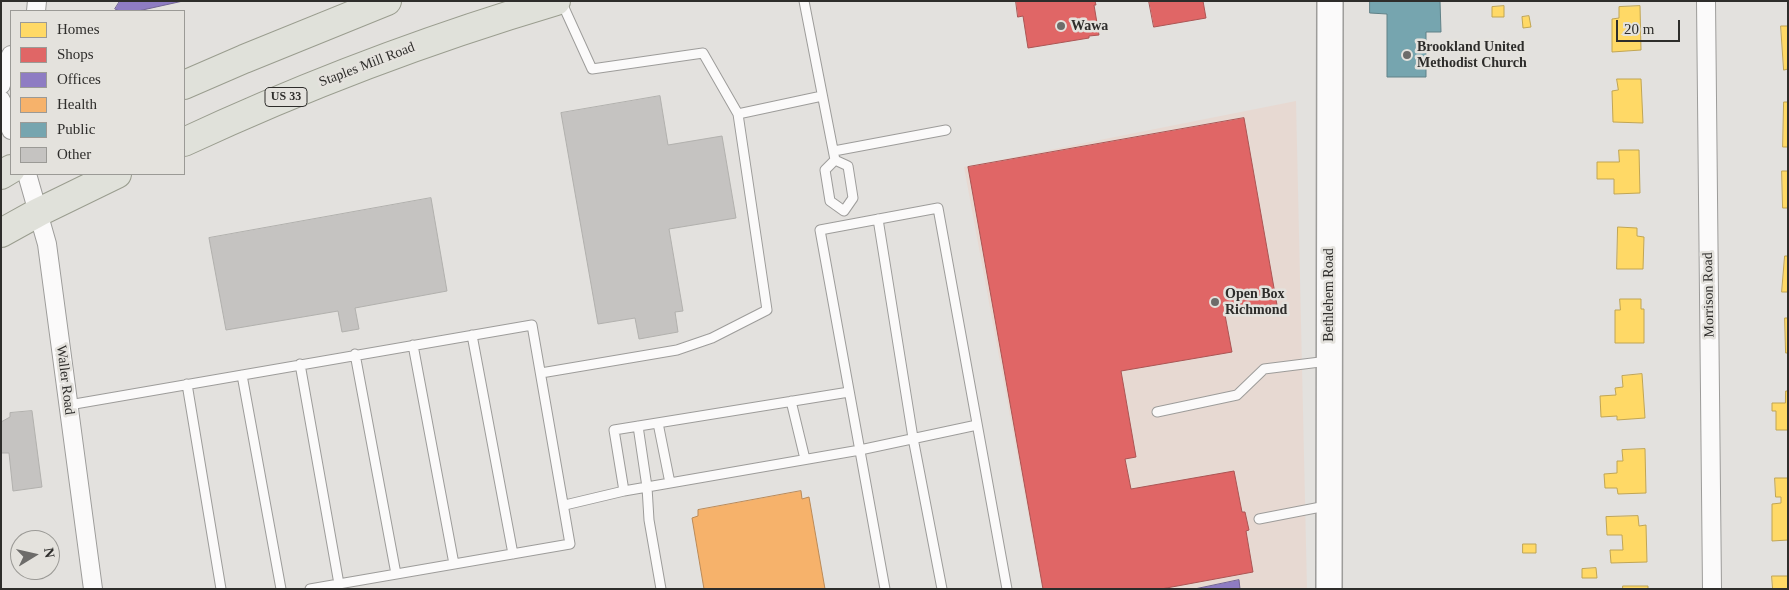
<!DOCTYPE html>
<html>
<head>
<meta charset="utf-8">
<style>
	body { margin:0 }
	#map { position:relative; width:1789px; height:590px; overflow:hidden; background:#e3e1de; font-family:"Times New Roman",serif }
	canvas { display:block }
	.frame { position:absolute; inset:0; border:2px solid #2e2d2b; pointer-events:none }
	.legend { position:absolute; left:10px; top:10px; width:175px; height:165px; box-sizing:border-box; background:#e4e2dd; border:1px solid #9b9a96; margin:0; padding:6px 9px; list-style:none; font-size:15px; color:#2e2d2b }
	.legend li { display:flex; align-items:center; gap:10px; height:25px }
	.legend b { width:25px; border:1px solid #9b9a96 }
	.north { position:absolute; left:10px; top:530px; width:50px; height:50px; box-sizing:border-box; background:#e4e2dd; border:1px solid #9b9a96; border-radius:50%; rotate:81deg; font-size:14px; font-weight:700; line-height:20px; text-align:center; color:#2e2d2b }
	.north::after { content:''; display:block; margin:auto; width:18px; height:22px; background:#6d6c6a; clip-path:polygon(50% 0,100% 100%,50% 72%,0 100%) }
	.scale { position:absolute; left:1616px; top:20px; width:64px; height:22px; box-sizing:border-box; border:2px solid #2e2d2b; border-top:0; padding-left:6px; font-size:15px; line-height:18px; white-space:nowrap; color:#2e2d2b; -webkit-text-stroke:4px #e4e2dd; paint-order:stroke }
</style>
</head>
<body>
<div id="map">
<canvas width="1789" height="590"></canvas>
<div class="frame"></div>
<ul class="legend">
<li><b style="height:14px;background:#ffd966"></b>Homes</li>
<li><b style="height:14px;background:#e06666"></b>Shops</li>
<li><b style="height:14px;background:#8e7cc3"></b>Offices</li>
<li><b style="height:14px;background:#f6b26b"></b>Health</li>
<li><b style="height:14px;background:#76a5af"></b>Public</li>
<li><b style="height:14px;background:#c5c3c1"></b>Other</li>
</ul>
<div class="north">N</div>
<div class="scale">20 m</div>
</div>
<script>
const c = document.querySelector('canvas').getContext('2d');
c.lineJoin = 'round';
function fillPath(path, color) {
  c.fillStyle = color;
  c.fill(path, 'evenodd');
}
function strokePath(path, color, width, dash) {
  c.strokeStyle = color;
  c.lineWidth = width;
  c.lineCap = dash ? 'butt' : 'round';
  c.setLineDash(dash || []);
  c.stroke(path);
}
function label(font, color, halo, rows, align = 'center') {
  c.font = font + ' "Times New Roman",serif';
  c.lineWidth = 5;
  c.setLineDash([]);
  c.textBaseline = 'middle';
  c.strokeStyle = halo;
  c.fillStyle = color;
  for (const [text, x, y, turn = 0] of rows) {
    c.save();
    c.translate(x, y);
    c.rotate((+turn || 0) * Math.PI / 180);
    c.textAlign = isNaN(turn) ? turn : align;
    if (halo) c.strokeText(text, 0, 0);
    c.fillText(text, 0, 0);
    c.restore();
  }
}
fillPath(new Path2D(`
	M 1296,101 L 1307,589 L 1042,589 L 964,167 Z`), '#e7d9d2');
const homes = new Path2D(`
	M 1504,6 L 1504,17 L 1492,17 L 1492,7 Z
	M 1640,6 L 1641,50 L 1612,52 L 1612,19 L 1619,18 L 1619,7 Z
	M 1529,16 L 1531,27 L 1523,28 L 1522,17 Z
	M 1781,26 L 1788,26 L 1788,69 L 1784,70 Z
	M 1617,79 L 1641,79 L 1643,123 L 1613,122 L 1612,91 L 1618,90 Z
	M 1784,102 L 1788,102 L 1788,147 L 1783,147 Z
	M 1619,150 L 1639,150 L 1640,193 L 1614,194 L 1614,179 L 1597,179 L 1597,162 L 1619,162 Z
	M 1782,171 L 1788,171 L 1788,208 L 1783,208 Z
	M 1618,227 L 1637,228 L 1637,236 L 1644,237 L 1643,269 L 1617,269 Z
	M 1785,256 L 1788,256 L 1788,292 L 1782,292 Z
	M 1620,299 L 1641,299 L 1641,309 L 1644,309 L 1644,343 L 1615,343 L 1615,310 L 1620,310 Z
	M 1785,318 L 1788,318 L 1788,353 L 1786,353 Z
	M 1642,374 L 1645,418 L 1617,420 L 1617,416 L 1601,417 L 1600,396 L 1616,395 L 1615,388 L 1623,387 L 1622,376 Z
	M 1786,391 L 1788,391 L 1788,430 L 1776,430 L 1776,411 L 1772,411 L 1772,403 L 1785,403 Z
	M 1645,449 L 1646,493 L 1618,494 L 1617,488 L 1605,488 L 1604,474 L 1617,473 L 1617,461 L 1623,461 L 1622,450 Z
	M 1775,478 L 1788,478 L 1788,540 L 1772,541 L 1772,504 L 1781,503 L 1781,497 L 1776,497 Z
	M 1638,516 L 1639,526 L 1646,525 L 1647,562 L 1611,563 L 1610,550 L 1623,550 L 1622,535 L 1607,535 L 1606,517 Z
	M 1523,544 L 1536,544 L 1536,553 L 1523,553 Z
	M 1596,568 L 1597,578 L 1582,578 L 1582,569 Z
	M 1772,576 L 1788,576 L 1788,589 L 1773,589 Z
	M 1623,586 L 1648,586 L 1648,589 L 1623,589 Z`);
fillPath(homes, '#ffd966');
strokePath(homes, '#c0a554', 1);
const shops = new Path2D(`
	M 1016,1 L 1095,1 L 1096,5 L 1094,5 L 1099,35 L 1089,36 L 1089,38 L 1028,48 L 1023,16 L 1018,17 Z
	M 1149,1 L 1203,1 L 1206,18 L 1154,27 Z
	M 1244,118 L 1277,305 L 1225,315 L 1232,352 L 1121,371 L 1136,457 L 1125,459 L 1131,489 L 1234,471 L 1242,512 L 1245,512 L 1249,530 L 1246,531 L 1253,572 L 1161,589 L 1043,589 L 968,167 Z`);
fillPath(shops, '#e06666');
strokePath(shops, '#ab5554', 1);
const offices = new Path2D(`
	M 120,1 L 183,1 L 138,11 L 119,11 L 115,9 Z
	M 1239,580 L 1240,589 L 1195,589 Z`);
fillPath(offices, '#8e7cc3');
strokePath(offices, '#716495', 1);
const health = new Path2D(`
	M 801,491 L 802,499 L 809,497 L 825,589 L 704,589 L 692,518 L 698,516 L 698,510 Z`);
fillPath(health, '#f6b26b');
strokePath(health, '#ba8a58', 1);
const public = new Path2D(`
	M 1370,1 L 1440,1 L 1441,32 L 1426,32 L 1426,77 L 1387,77 L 1387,14 L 1370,13 Z`);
fillPath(public, '#76a5af');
strokePath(public, '#608187', 1);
const building = new Path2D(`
	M 660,96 L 668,145 L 722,136 L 736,218 L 669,229 L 683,311 L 675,312 L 678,332 L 639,339 L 635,318 L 598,324 L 561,113 Z
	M 431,198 L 447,291 L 355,308 L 359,329 L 342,332 L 338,311 L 226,330 L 209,238 Z
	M 32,411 L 42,487 L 13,491 L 9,453 L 1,453 L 1,422 L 10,417 L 10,413 Z`);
fillPath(building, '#c5c3c1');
strokePath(building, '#b1b0ad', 1);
const lane = new Path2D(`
	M 561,1 L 592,69 L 703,53 L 738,114 L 822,96
	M 804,1 L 835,160
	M 834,151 L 946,130
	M 835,160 L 848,166 L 853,198 L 844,211 L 830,201 L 825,170 Z
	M 878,219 L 913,438 L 942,589
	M 472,335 L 513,554
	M 413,345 L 454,564
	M 355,354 L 396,574
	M 300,364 L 339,584
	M 541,373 L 677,350 L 712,338 L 767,310 L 738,114
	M 242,375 L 281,589
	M 187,384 L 221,589
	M 849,392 L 614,430 L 624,491 L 860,450 L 977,425
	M 791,401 L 805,459
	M 69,405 L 532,325 L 570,544 L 310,589
	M 1157,412 L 1237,395 L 1264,369 L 1328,361
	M 658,423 L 670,483
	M 638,426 L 647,487 L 649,520 L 661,589
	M 565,505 L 624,491
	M 1259,519 L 1326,506
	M 885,589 L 820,230 L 938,208 L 1007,589`);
const street = new Path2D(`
	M 1706,1 L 1712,589
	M 36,11 L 37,1
	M 1,85 L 3,73 L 11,55
	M 1,100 L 11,130
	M 27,174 L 47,244 L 93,589`);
const secondary = new Path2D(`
	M 1329,589 L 1330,1`);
const primary = new Path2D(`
	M 184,85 L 244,59 L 387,1
	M 184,142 C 304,86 428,39 556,1
	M 1,175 L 11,169
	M 1,233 L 39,212 L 117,174`);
strokePath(lane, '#9d9c9a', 11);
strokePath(street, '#9d9c9a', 20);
strokePath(secondary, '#9d9c9a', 28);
strokePath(primary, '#9a9d8f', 30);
strokePath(lane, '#fbfafa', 9);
strokePath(street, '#fbfafa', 18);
strokePath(secondary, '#fbfafa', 25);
strokePath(primary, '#e0e1da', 28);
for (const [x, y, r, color] of [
	[1061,26,5,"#6d6c6a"],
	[1407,55,5,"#6d6c6a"],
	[1215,302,5,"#6d6c6a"]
]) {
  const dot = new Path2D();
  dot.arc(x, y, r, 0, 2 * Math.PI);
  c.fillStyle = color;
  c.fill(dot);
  strokePath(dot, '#e4e2dd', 2);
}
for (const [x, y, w] of [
	[286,97,42]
]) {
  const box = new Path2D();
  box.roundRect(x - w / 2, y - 9.5, w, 19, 4);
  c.fillStyle = '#e4e2dd';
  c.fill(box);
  strokePath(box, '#2e2d2b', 1);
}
label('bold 12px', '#2e2d2b', null, [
	["US 33",286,97]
]);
label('bold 14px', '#2e2d2b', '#e4e2dd', [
	["Wawa",1071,26],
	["Brookland United",1417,47],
	["Methodist Church",1417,63],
	["Open Box",1225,294],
	["Richmond",1225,310]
], 'left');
label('14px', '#2e2d2b', '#e4e2dd', [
	["Staples Mill Road",367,65,-21],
	["Bethlehem Road",1329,295,-90],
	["Morrison Road",1709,295,-91],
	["Waller Road",65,380,83]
]);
</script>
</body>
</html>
